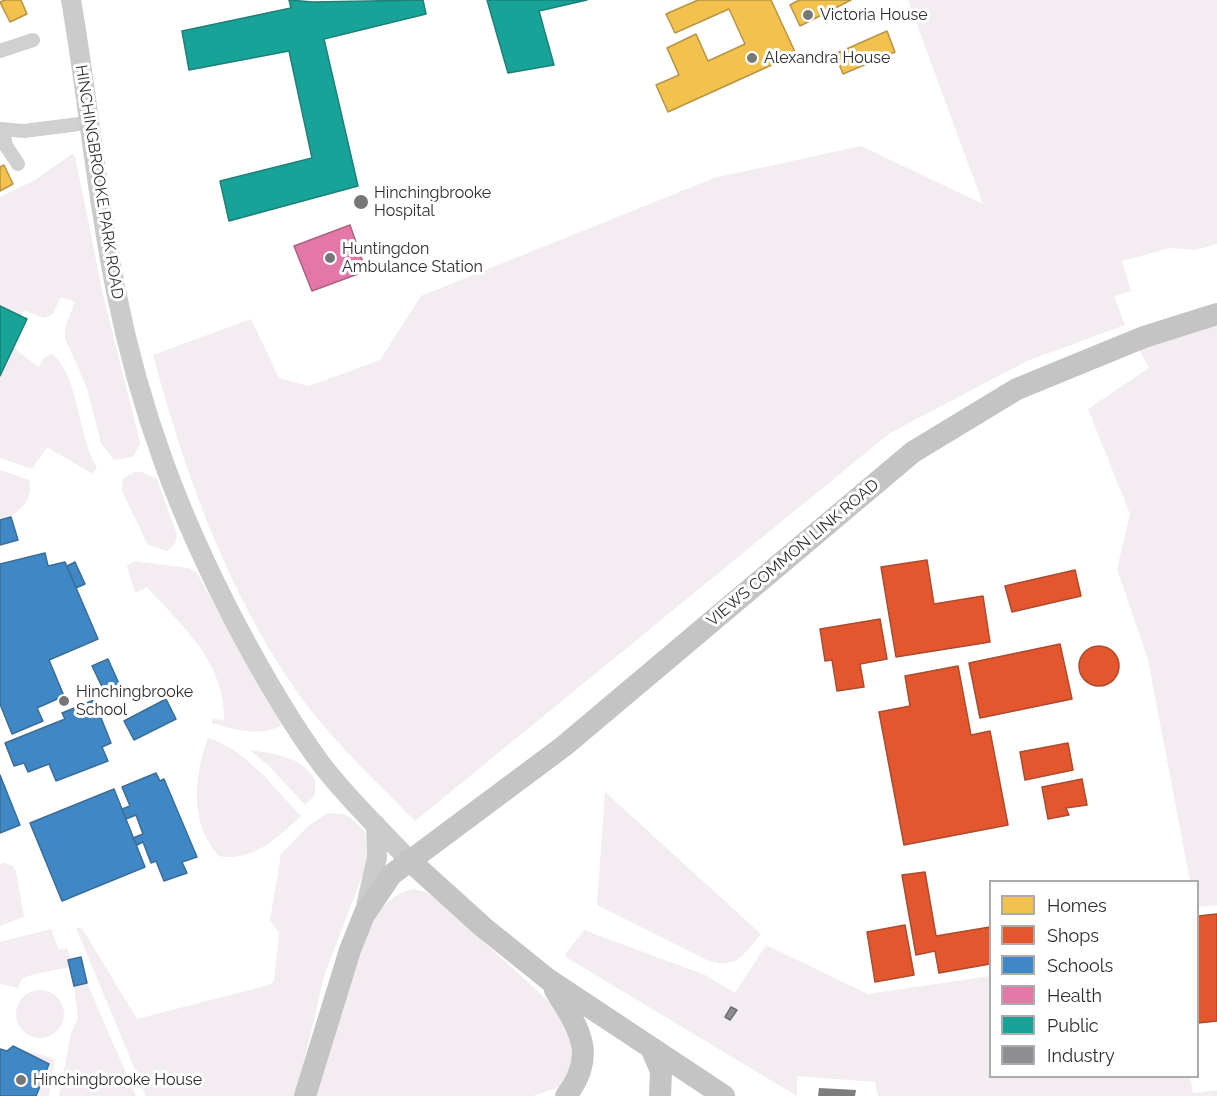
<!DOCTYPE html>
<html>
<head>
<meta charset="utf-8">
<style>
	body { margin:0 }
	#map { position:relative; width:1217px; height:1096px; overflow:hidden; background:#fff; font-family:Raleway,sans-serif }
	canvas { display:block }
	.legend { position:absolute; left:989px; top:880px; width:210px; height:198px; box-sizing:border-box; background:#fff; border:2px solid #ababab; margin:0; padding:8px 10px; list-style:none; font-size:18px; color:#2e2e2e }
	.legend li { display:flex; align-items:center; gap:12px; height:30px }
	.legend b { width:30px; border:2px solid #ababab }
</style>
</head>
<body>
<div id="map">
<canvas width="1217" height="1096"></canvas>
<ul class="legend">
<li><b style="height:16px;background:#f2c14e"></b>Homes</li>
<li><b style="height:16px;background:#e4572e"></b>Shops</li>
<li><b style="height:16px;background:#3f88c5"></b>Schools</li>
<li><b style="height:16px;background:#e377a8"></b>Health</li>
<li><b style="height:16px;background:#17a398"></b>Public</li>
<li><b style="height:16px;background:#8d8d92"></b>Industry</li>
</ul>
</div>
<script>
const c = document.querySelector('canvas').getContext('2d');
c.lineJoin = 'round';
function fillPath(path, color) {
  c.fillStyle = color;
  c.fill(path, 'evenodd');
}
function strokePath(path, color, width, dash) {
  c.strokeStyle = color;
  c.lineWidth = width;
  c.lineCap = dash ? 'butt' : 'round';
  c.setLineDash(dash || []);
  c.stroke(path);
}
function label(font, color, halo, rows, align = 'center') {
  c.font = font + ' Raleway,sans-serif';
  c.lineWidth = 6;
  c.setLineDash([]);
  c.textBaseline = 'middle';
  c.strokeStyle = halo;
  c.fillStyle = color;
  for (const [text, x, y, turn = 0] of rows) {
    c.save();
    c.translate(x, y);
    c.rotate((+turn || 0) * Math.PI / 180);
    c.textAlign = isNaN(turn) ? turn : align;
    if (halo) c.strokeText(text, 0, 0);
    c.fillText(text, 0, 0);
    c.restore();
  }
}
fillPath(new Path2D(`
	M 908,0 L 1217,0 L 1217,244 L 1195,250 L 1170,248 L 1122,261 L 1131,291 L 1114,296 L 1125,325 L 1027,361 L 890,433 L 415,821 C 374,779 329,738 295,689 C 226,589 184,471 153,355 L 251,319 L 279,378 L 309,386 L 380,360 L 421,296 L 714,178 L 861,146 L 983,204 Z
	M 72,154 L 75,156 L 103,295 L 139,438 L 140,444 L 133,457 L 114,460 L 101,443 L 87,388 L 65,338 L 65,327 L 75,302 L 61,297 L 52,315 L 43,318 L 24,310 L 21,316 L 0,306 L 0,197 L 35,180 Z
	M 1217,323 L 1217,905 L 1198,907 L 1198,882 L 1190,881 L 1148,660 L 1117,569 L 1130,514 L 1088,409 L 1149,368 L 1137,346 Z
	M 13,348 L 39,367 L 44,358 L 51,354 C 78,369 78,440 97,467 L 94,472 L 91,473 L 47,447 L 32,469 L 0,458 L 0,376 Z
	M 0,470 L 29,480 C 34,500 19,515 0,520 Z
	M 134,472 L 142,472 L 157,479 L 177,535 L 175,543 L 167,551 L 148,545 L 122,491 L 123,479 Z
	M 134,561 L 188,568 L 197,573 L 282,725 C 260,738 234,729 212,723 L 212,719 L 224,720 C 225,662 183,627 147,587 L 135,593 L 127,566 Z
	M 208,738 C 247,750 274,788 301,816 C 277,838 253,862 219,856 C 189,824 194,777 208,738 Z
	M 249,750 C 276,754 299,755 315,780 L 315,795 L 305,805 L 269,766 Z
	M 605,792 L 761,934 C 743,954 737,971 707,960 L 597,905 Z
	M 328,813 L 343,814 L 351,818 L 365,832 L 367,854 L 363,874 L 324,976 L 296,1096 L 146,1096 L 76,928 L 82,928 L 137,1019 L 269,985 L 274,981 L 279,933 L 270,920 L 281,854 L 308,826 Z
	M 5,863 L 13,866 L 16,871 L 24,917 L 0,926 L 0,864 Z
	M 413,889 L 426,892 L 438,900 L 557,1009 L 570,1036 L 572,1063 L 562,1086 L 533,1096 L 312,1096 L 366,931 C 379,911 389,895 413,889 Z
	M 51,929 L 59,950 L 67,948 L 71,959 L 68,960 L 69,967 L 28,976 L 22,979 L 18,988 L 0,984 L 0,942 Z
	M 584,930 L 705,975 L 735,993 L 766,945 L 868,994 L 990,976 L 990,1076 L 1190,1077 L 1193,1093 L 1217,1090 L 1217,1096 L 878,1096 L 875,1082 L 797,1076 L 797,1096 L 564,956 Z
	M 87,983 L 136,1096 L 59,1096 L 71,1033 L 78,1018 L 74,986 Z
	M16 1014a24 24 0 1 1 48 0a24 24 0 1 1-48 0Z
	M 20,1049 L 55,1059 L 49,1096 L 36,1096 L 49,1064 L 21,1053 Z`), '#f3ecf0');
const homes = new Path2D(`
	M 5,0 L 21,0 L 27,14 L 10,22 L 0,2 Z
	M 698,0 L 771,0 L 796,54 L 668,112 L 656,85 L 679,75 L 667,48 L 696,34 L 708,61 L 745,44 L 729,9 L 675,33 L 666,14 Z
	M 799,0 L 851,0 L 800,26 L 790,5 Z
	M 887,31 L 895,52 L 843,74 L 835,54 Z
	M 4,165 L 13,184 L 0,191 L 0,167 Z`);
fillPath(homes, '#f2c14e');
strokePath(homes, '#b79544', 1.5);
const shops = new Path2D(`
	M 927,560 L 934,604 L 983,596 L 990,642 L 896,657 L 881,567 Z
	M 1075,570 L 1081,596 L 1012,612 L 1005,586 Z
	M 880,619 L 887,659 L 860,664 L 864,687 L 837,691 L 832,660 L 825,661 L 820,629 Z
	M 1060,644 L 1072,699 L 980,718 L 969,663 Z
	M1079 666a20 20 0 1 1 40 0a20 20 0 1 1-40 0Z
	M 958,666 L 971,735 L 990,731 L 1008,825 L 904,845 L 879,712 L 910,706 L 905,676 Z
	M 1068,743 L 1073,770 L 1025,780 L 1020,752 Z
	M 1082,779 L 1087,805 L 1066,808 L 1069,815 L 1048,819 L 1042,787 Z
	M 925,872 L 936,936 L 990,927 L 990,964 L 939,973 L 935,951 L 916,955 L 902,875 Z
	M 1217,914 L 1217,1021 L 1198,1023 L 1198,916 Z
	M 905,925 L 914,975 L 875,982 L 867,932 Z`);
fillPath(shops, '#e4572e');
strokePath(shops, '#ad4b2e', 1.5);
const schools = new Path2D(`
	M 11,517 L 18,540 L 0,545 L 0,520 Z
	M 45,553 L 48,566 L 65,562 L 98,639 L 49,660 L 64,696 L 37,708 L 43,721 L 12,734 L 0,704 L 0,564 Z
	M 75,562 L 85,584 L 76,588 L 67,566 Z
	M 108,659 L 120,686 L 105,693 L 92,666 Z
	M 166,699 L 176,719 L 134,740 L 124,721 Z
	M 94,700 L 111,743 L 102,747 L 108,761 L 56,781 L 49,764 L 28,772 L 24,763 L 14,766 L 5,743 L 65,719 L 62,713 Z
	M 156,773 L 160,781 L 164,779 L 197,857 L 182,862 L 187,873 L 164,881 L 156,861 L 151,863 L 143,842 L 137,845 L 133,838 L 143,834 L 136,815 L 126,819 L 122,809 L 130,806 L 122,787 Z
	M 0,775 L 20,825 L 0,833 Z
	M 114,789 L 145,867 L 62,901 L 30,823 Z
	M 81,957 L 87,983 L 74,986 L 68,960 Z
	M 13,1046 L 49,1064 L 36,1096 L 0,1096 L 0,1049 L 7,1051 Z`);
fillPath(schools, '#3f88c5');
strokePath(schools, '#3a6d98', 1.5);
const health = new Path2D(`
	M 350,225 L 366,271 L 312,291 L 294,246 Z`);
fillPath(health, '#e377a8');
strokePath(health, '#ad6183', 1.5);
const public = new Path2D(`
	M 289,0 L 313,2 L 423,0 L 426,14 L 324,39 L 358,186 L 229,221 L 220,181 L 312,158 L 289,51 L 189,70 L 182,31 L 291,8 Z
	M 487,0 L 587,0 L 539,11 L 554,65 L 508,73 Z
	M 0,306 L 27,319 L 0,376 Z`);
fillPath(public, '#17a398');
strokePath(public, '#1e8078', 1.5);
const industry = new Path2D(`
	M 731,1007 L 737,1010 L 730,1020 L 725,1017 Z`);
fillPath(industry, '#8d8d92');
strokePath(industry, '#707074', 1.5);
fillPath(new Path2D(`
	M 819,1088 L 856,1090 L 855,1096 L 818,1096 Z`), '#7e7e7e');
strokePath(new Path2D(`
	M 0,51 L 33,40
	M 0,129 L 24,131 L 87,123
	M 3,130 L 6,146 L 18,164`), '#d0d0d0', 14);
strokePath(new Path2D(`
	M 71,0 C 88,97 96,194 116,291 C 140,412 179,515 236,624 C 262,673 289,721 322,765 C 348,799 380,829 409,860
	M 365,911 L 377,857 L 376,825`), '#cbcbcb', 20);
strokePath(new Path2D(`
	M 409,860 L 483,927 L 549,980 L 724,1096
	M 555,990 C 579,1028 598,1055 566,1096
	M 652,1050 L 661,1071 L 660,1096
	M 305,1096 L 350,950 L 364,915 L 391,875 L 564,746 L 913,452 L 1017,389 L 1144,337 L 1217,314`), '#c4c4c4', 22);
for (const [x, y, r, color] of [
	[808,15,6,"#777"],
	[752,58,6,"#777"],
	[361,202,8,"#777"],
	[330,258,6,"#777"],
	[64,701,6,"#777"],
	[21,1080,6,"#777"]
]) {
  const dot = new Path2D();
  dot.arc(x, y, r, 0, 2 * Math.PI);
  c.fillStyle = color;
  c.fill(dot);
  strokePath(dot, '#fff', 2);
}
label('16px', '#2e2e2e', '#fff', [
	["Victoria House",820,15],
	["Alexandra House",764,58],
	["Hinchingbrooke",374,193],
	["Hospital",374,211],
	["Huntingdon",342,249],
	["Ambulance Station",342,267],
	["Hinchingbrooke",76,692],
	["School",76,710],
	["Hinchingbrooke House",33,1080]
], 'left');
label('16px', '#2e2e2e', '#fff', [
	["HINCHINGBROOKE PARK ROAD",99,182,81],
	["VIEWS COMMON LINK ROAD",793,553,-40]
]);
</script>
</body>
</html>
